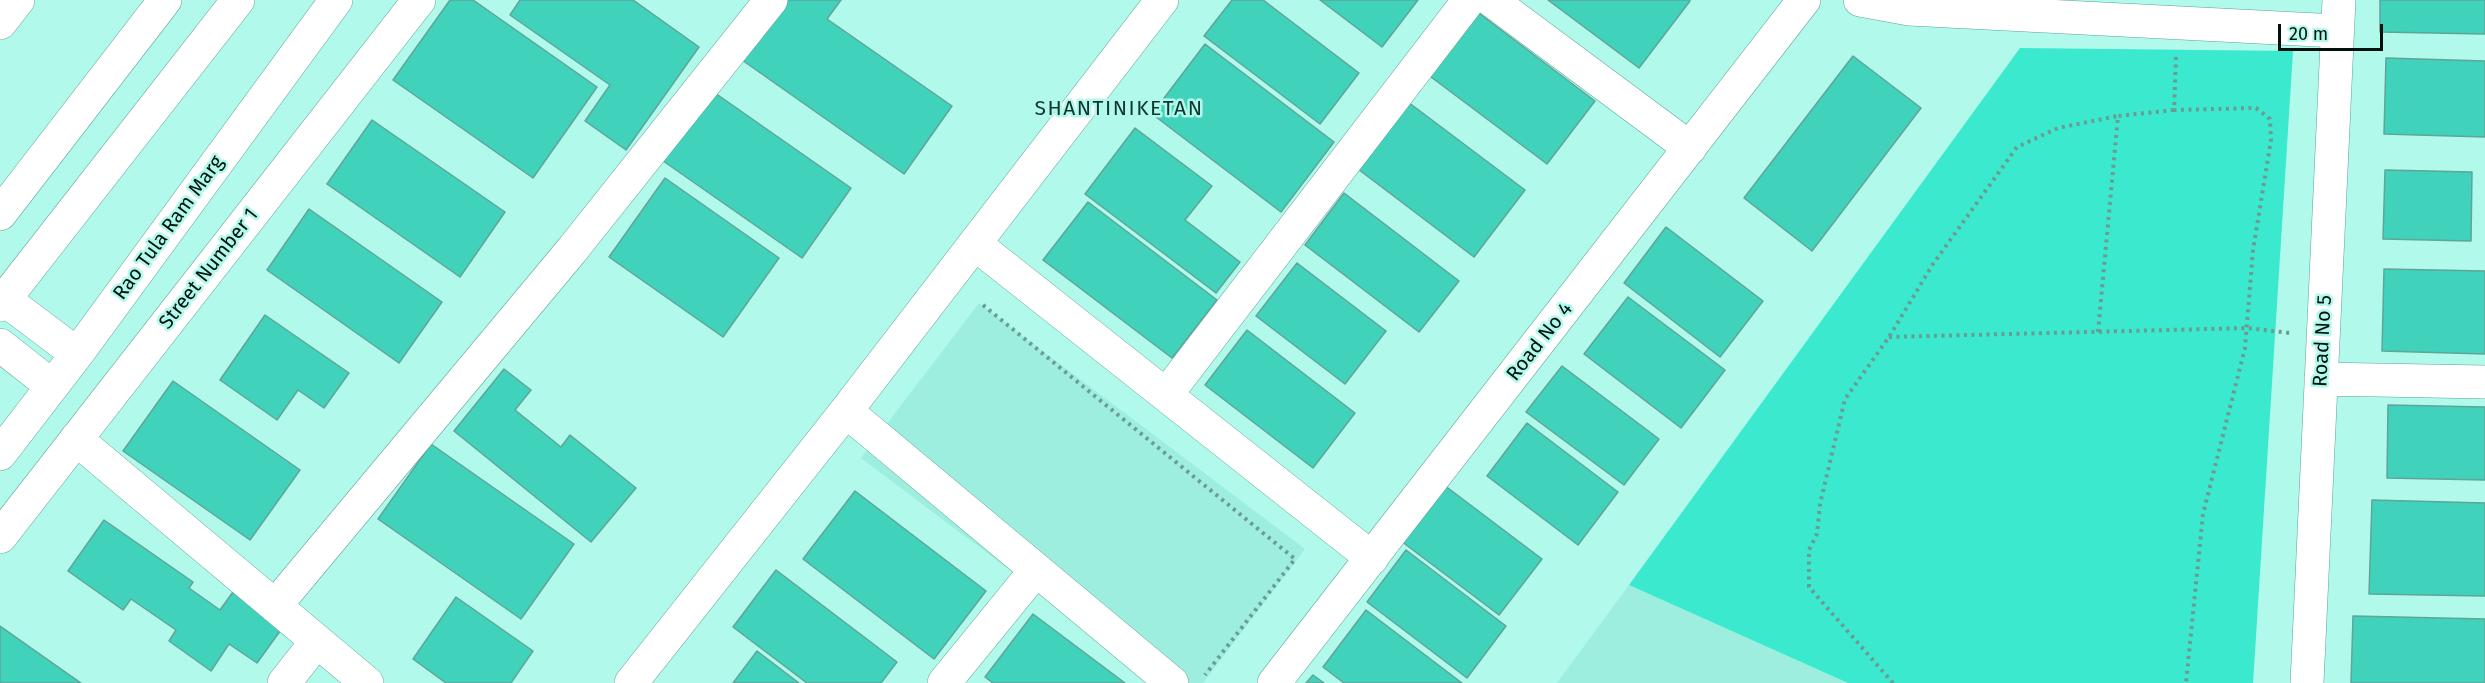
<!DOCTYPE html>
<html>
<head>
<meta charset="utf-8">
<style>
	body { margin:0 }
	#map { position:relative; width:2485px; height:683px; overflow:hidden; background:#b1f9ea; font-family:"Fira Sans",sans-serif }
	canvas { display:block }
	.scale { position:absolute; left:2278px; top:24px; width:105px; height:27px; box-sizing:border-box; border:3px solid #00110e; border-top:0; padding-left:8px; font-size:18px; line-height:21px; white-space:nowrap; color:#00110e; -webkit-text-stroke:4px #b1f9ea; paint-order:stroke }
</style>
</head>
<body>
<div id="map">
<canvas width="2485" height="683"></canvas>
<div class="scale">20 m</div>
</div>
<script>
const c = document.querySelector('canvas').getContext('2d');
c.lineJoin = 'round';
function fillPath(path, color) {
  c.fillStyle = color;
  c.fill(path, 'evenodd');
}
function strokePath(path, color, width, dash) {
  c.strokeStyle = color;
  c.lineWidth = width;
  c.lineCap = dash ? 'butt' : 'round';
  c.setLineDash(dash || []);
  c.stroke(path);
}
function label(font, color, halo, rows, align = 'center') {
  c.font = font + ' "Fira Sans",sans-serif';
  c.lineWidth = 5;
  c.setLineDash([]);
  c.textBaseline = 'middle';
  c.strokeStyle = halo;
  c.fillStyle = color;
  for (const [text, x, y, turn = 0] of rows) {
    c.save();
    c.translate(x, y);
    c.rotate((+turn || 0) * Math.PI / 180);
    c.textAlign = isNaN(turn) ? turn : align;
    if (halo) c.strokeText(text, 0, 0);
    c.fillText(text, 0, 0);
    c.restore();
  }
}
fillPath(new Path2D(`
	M 979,303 L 1305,549 L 1203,683 L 1160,683 L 861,458 Z
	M 1629,585 L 1848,683 L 1557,683 Z`), '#9deede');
fillPath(new Path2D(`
	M 2020,48 L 2293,51 L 2253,683 L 1848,683 L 1629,585 Z`), '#3be9cf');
const building = new Path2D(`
	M 450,0 L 473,0 L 597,87 L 533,178 L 393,80 Z
	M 520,0 L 633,0 L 699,47 L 626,150 L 585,121 L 610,85 L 510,15 Z
	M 785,0 L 841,0 L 827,19 L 952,106 L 904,174 L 742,60 Z
	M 1232,0 L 1263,0 L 1359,73 L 1320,124 L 1204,36 Z
	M 1320,0 L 1418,0 L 1382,47 Z
	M 1548,0 L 1689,0 L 1690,1 L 1639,68 Z
	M 2380,0 L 2485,0 L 2485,34 L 2380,32 Z
	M 1476,11 L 1595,101 L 1547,164 L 1427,74 Z
	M 1205,44 L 1334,142 L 1281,212 L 1152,114 Z
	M 1853,56 L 1921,108 L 1812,251 L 1744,198 Z
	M 2386,58 L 2485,61 L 2485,137 L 2384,134 Z
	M 705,86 L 851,188 L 802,258 L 656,156 Z
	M 1404,99 L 1525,190 L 1474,257 L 1354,166 Z
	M 372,120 L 505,212 L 460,277 L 327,184 Z
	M 1135,128 L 1212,186 L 1185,220 L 1240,262 L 1216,293 L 1085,194 Z
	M 2385,170 L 2472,172 L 2471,241 L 2383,239 Z
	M 665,178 L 779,258 L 723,337 L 609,257 Z
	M 1344,193 L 1459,281 L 1419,332 L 1305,245 Z
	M 1088,202 L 1217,300 L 1172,358 L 1043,260 Z
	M 309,209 L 442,302 L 399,363 L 267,270 Z
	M 1666,227 L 1763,301 L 1720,357 L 1624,283 Z
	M 1297,263 L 1386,331 L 1345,384 L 1256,316 Z
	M 2384,269 L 2485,271 L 2485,354 L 2382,351 Z
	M 1628,297 L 1725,370 L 1681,428 L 1584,354 Z
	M 265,315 L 349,373 L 324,408 L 298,390 L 277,420 L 220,380 Z
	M 1247,330 L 1355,413 L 1313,468 L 1205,385 Z
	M 1562,366 L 1659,439 L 1624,485 L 1526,412 Z
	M 504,369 L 531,390 L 515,410 L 561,447 L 570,435 L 636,488 L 591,542 L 454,431 Z
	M 173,381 L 300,470 L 250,540 L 123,451 Z
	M 2388,405 L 2485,407 L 2485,480 L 2387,478 Z
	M 1527,423 L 1618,492 L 1578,545 L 1487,476 Z
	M 431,444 L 574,544 L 521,619 L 378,519 Z
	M 1444,485 L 1542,559 L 1499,615 L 1401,541 Z
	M 855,491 L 986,591 L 934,659 L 803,559 Z
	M 2372,500 L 2485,503 L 2485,596 L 2369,594 Z
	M 104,520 L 193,582 L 189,588 L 220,610 L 233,592 L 283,627 L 257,663 L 229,644 L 211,671 L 169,641 L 176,630 L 131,599 L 123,610 L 68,571 Z
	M 1406,550 L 1506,626 L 1467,678 L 1367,602 Z
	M 776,570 L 897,662 L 881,683 L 807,683 L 733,627 Z
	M 456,597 L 533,651 L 511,683 L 446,683 L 413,659 Z
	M 1366,610 L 1462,683 L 1344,683 L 1323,667 Z
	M 1033,614 L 1125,683 L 993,683 L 985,677 Z
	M 2353,616 L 2485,619 L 2485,683 L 2351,683 Z
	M 0,626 L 81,683 L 0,683 Z
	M 757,651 L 799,683 L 733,683 Z
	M 1313,675 L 1324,683 L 1306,683 Z`);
fillPath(building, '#41d2bb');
strokePath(building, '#5fa598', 1.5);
const street = new Path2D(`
	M 1491,0 L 1690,148
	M 1860,0 L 1909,9 L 2337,31
	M 0,23 L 18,0
	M 0,214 L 165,0
	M 975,244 L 1372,558
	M 2321,379 L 2485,382
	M 1166,395 L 1469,0
	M 846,411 L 1172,683
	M 76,439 L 367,683
	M 0,537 L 419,0
	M 275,606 L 572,250 L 771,0
	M 284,683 L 317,641
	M 631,683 L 846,411 L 1162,0
	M 944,683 L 1036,570
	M 1274,683 L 1804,0
	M 2307,683 L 2339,0`);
const secondary = new Path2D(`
	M 0,296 L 77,354
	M 0,305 L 238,0
	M 0,345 L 52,386
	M 0,454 L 77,354 L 336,0`);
strokePath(street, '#5da396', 34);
strokePath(secondary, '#5da396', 34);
strokePath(new Path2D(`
	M 2176,57 L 2174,110 L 2256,108 L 2270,119 L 2271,140 L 2253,250 L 2245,348 L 2203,514 L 2186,683
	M 983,305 L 1295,559 L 1205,675
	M 2098,332 L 2118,116 L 2174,110
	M 1889,337 L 2247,328 L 2290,333
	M 1893,683 L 1809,587 L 1809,550 L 1817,534 L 1820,504 L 1845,399 L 1889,337 L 1933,264 L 2017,147 L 2058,128 L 2118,116`), '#6a9c91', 4, [3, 4.5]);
strokePath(street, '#fff', 33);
strokePath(secondary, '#fff', 33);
label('20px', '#00110e', '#b1f9ea', [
	["Rao Tula Ram Marg",169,228,-54],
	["Street Number 1",209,269,-52],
	["Road No 5",2323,341,-87],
	["Road No 4",1540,342,-52]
]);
c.letterSpacing = '1.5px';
label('21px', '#0f362f', '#b1f9ea', [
	["SHANTINIKETAN",1119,109]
]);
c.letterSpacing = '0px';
</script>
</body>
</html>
